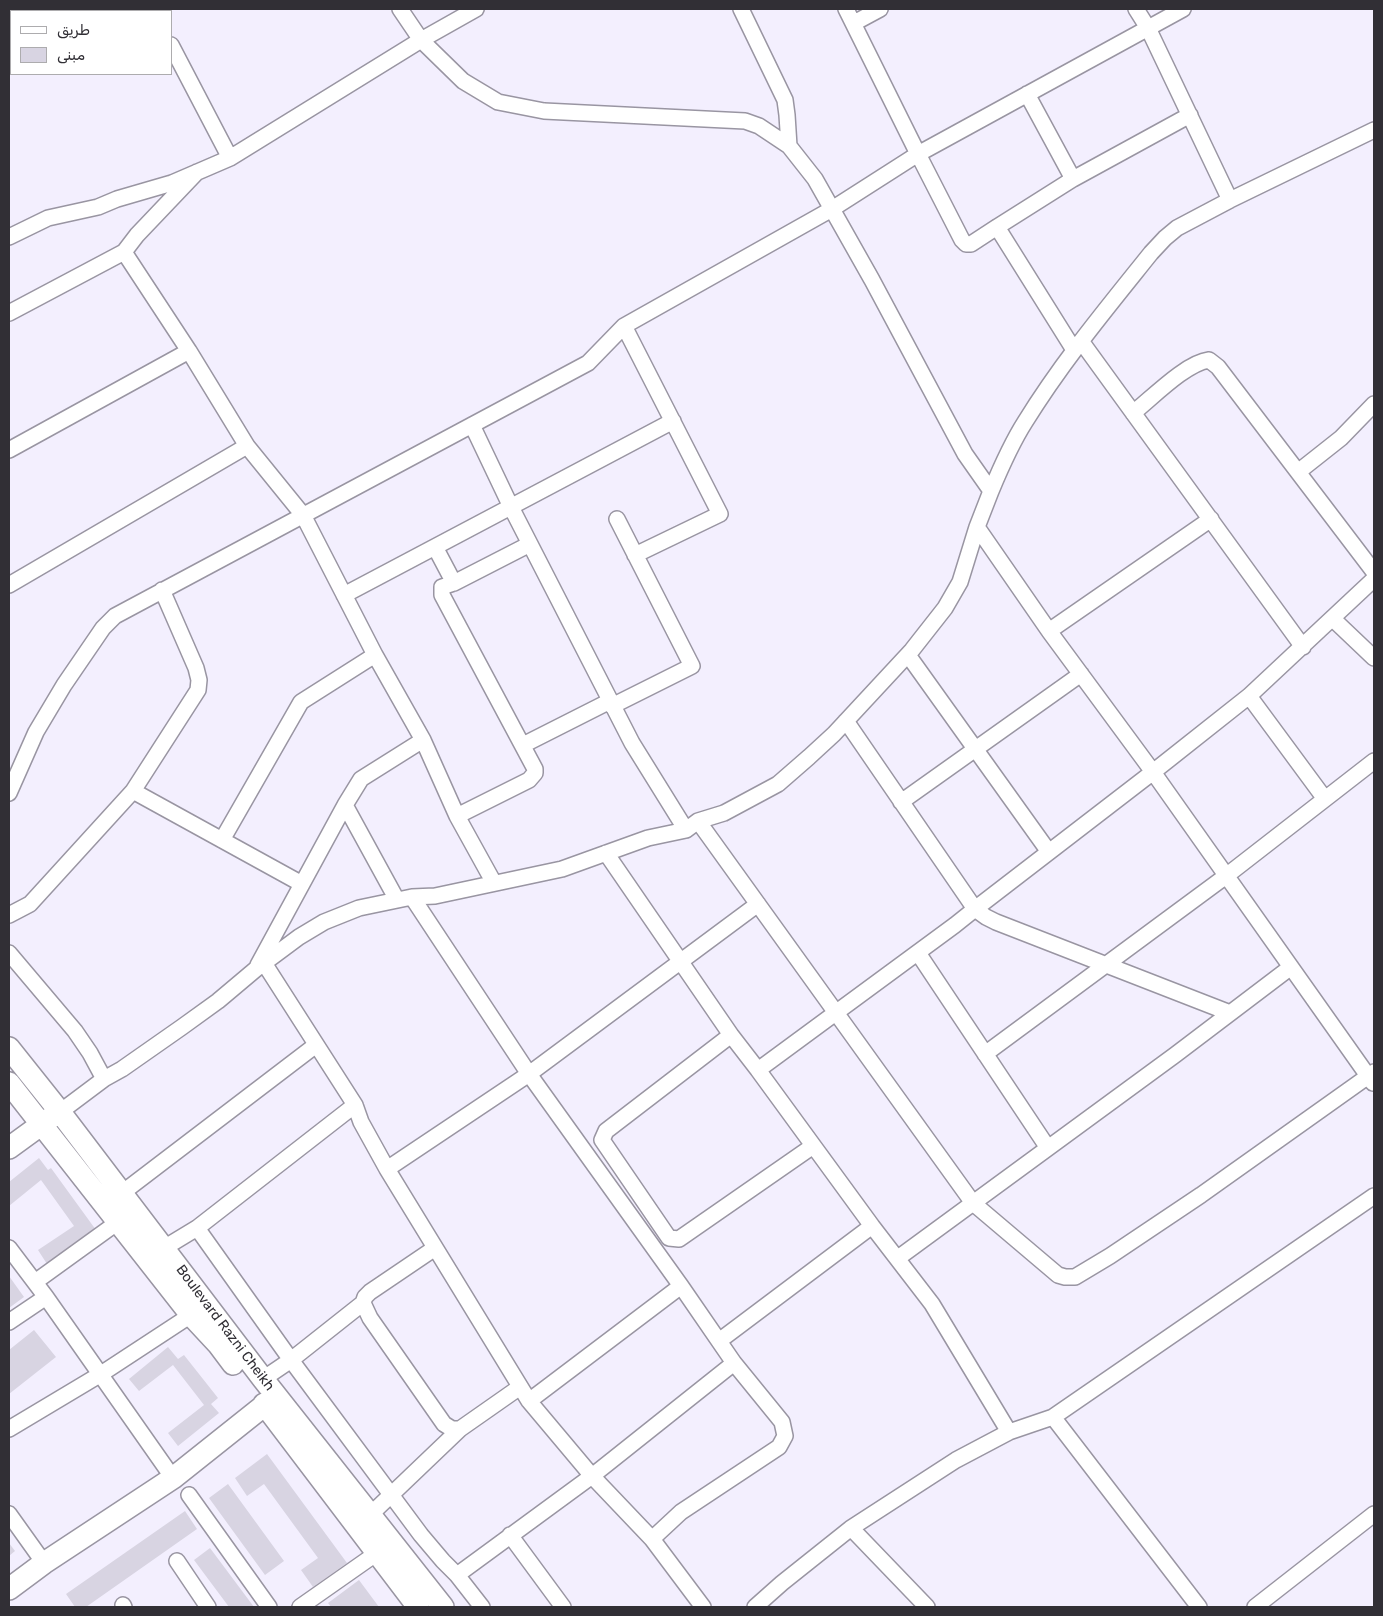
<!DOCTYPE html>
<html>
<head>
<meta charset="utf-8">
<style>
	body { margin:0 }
	#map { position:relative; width:1383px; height:1616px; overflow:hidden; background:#f3effe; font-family:Rubik,Vazirmatn,sans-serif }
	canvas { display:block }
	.frame { position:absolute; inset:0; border:10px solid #312f35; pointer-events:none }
	.legend { position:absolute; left:10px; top:10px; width:162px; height:65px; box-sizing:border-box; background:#fff; border:1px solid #adacae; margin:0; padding:6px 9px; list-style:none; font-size:15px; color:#312f35 }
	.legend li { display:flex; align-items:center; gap:10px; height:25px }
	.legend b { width:25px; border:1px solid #adacae }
</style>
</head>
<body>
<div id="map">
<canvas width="1383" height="1616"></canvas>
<div class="frame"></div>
<ul class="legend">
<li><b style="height:6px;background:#fff"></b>طريق</li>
<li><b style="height:14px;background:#d8d4e2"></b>مبنى</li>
</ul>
</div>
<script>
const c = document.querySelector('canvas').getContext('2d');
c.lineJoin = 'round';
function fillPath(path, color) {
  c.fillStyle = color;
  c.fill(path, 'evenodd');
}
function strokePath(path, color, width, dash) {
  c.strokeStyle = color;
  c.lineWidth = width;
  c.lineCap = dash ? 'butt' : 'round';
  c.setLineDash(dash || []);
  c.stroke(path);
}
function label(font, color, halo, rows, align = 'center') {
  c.font = font + ' Rubik,sans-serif';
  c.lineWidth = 4.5;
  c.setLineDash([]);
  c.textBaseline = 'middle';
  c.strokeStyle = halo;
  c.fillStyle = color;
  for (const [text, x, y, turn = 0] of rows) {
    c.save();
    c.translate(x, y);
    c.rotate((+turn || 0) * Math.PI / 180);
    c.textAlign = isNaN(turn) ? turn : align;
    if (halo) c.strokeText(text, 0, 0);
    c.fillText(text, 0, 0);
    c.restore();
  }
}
fillPath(new Path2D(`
	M 39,1158 L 48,1170 L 51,1168 L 96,1230 L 47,1264 L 38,1250 L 74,1226 L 41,1180 L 9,1206 L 9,1182 Z
	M 9,1276 L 24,1297 L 9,1308 Z
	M 34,1330 L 56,1357 L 9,1394 L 9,1350 Z
	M 168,1347 L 178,1359 L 184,1355 L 218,1398 L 211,1404 L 219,1413 L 178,1446 L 168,1433 L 204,1405 L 173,1365 L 139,1391 L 129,1379 Z
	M 267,1454 L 347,1563 L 313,1587 L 301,1570 L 318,1558 L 264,1484 L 247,1496 L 235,1478 Z
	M 228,1484 L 284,1561 L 265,1575 L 209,1498 Z
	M 185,1511 L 197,1529 L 86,1607 L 75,1607 L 66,1594 Z
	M 9,1543 L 15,1551 L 9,1556 Z
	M 210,1548 L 254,1607 L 229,1607 L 194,1560 Z
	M 359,1580 L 379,1607 L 331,1607 L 328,1603 Z`), '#d8d4e2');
const street = new Path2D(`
	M 152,9 L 153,11
	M 400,9 L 421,40 L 463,81 L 498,102 L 544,111 L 745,121 L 759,126 L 789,146 L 815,179 L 872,280 L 965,454 L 991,491 C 1001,467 1011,444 1025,422 C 1062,362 1107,308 1151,253 L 1165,238 L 1177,228 L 1230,200 L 1374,130
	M 741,9 L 785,100 L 787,115 L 789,146
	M 1136,9 L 1148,28 L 1230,200
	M 854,23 L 880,9
	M 171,45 L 230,158 L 421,40 L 476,9
	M 1027,94 L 1073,179
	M 197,172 L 137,235 L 124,252 L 189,351 L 247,446 L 303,515 L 375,655 L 423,740 L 457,816 L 494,883
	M 997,227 L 1073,179 L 1190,115
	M 9,237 L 48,218 L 98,207 L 117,199 L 172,183 L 230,158
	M 9,313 L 124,252
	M 624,326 L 720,514 L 635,555
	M 1081,341 L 1303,647
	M 1074,350 L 997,227 L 971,244 L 966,244 L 962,240 L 918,154 L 1183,9
	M 1133,413 C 1153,397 1186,363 1209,360 L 1218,367 L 1374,572
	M 472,425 L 511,507 L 632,743 L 686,830
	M 9,450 L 189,351
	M 1298,472 L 1341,438 L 1374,404
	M 991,491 L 977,527 L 1049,631 L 1153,772 L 1373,1083
	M 435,547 L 454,583
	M 9,585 L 247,446
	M 162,590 L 196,668 L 199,680 L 198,690 L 133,791 L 302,884
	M 344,595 L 673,421
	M 1333,619 L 1374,658
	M 1049,631 L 1211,519
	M 908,655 L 1049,852
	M 1249,696 L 1325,799
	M 612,706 L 692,666 L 617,519
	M 523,745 L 610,701
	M 9,793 L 36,732 L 64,685 L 103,628 L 115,616 L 588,363 L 624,326 L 832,209 L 918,154 L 846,9
	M 901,802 L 1081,674
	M 345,805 L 397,900
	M 457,816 L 529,780 L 535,773 L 535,769 L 442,595 L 442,587 L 454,583 L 530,544
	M 698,821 L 973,1203 L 1058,1275 L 1065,1277 L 1075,1277 L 1110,1256 L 1201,1195 L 1374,1072
	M 222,840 L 301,702 L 375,655
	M 606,853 L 731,1035 L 758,1070 L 872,1226 L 932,1304 L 1009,1432
	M 412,897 L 529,1074 L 758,904
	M 9,915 L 30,904 L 133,791
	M 9,953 L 75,1031 L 90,1053 L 104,1079 L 60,1112
	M 918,953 L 1048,1148
	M 264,963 L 355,1105
	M 258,965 L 345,805 L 361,779 L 423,740
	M 1230,1013 L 996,922 L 986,917 L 975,909 L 1153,772 L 1249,696 L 1374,579
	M 731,1035 L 606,1131 L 602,1140 L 669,1238 L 679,1239 L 813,1146
	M 985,1054 L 1226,876 L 1374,761
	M 758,1070 L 955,925 L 975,909 L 846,721
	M 104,1079 L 122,1069 L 182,1027 L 218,1001 L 256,969 L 299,937 L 324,922 L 359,908 L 412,897 L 435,896 L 562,869 L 648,838 L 686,830 L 698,821 L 724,813 L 778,784 L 809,757 L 834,734 L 912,650 L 945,608 L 960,582 L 977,527
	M 122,1193 L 316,1045
	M 197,1228 L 291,1360 L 421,1535 L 443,1561 L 457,1575 L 592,1476 L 734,1363
	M 9,1248 L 46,1297 L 173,1478
	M 164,1248 L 197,1228 L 355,1105 L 361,1122 L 387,1169
	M 435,1248 L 370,1292 L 365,1297 L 363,1303 L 370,1318 L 444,1424 L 452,1429 L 460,1429 L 520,1387
	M 898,1258 L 1175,1055 L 1291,967
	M 35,1282 L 118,1222
	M 9,1322 L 46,1297
	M 719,1341 L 872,1226
	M 263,1379 L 291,1360 L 363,1303
	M 529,1401 L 681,1286
	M 1053,1417 L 1199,1607
	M 9,1429 L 101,1374 L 191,1315
	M 189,1495 L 269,1607
	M 9,1514 L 44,1563
	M 370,1515 L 460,1429
	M 851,1528 L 927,1607
	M 510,1535 L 563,1607
	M 652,1539 L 592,1476 L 529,1401 L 387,1169 L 529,1074 L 681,1286 L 734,1363 L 782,1422 L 785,1436 L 779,1447 L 681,1512 L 652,1539 L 703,1607
	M 177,1561 L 208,1607
	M 457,1575 L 482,1607
	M 123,1605 L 124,1607
	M 300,1607 L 377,1553
	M 755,1607 L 782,1583 L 851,1528 L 956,1460 L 1009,1432 L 1053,1417 L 1374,1196
	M 1255,1607 L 1374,1514`);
const secondary = new Path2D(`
	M 9,1048 L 60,1112 L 263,1379 L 443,1607
	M 9,1083 L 191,1315 L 218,1344 L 233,1364
	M 9,1148 L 53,1116
	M 264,1404 L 418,1607
	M 9,1589 L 44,1563 L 173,1478 L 276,1396`);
strokePath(street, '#9995a2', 18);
strokePath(secondary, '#9995a2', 24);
strokePath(street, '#fff', 15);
strokePath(secondary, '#fff', 21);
label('14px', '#312f35', '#fff', [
	["Boulevard Razni Cheikh",225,1328,53]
]);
</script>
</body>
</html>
